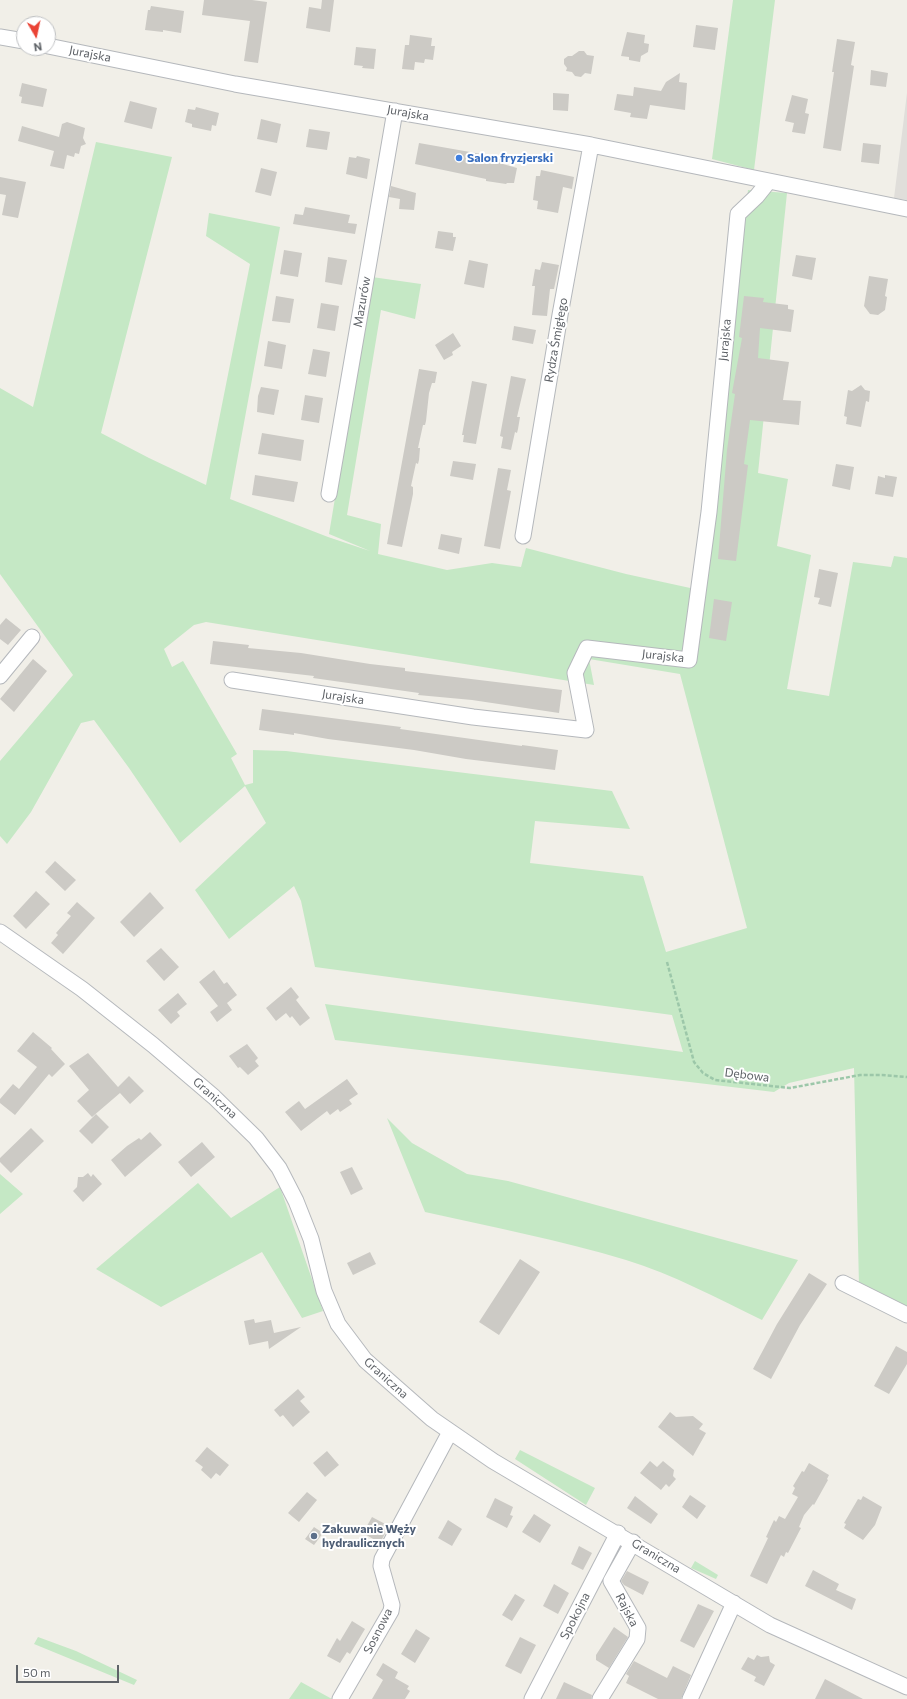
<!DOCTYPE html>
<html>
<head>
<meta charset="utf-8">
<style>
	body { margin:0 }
	#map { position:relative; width:907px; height:1699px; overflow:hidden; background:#f1efe8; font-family:Commissioner,sans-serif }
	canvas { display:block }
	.north { position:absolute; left:16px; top:16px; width:40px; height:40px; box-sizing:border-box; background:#fff; border:1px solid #bfc1c3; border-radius:50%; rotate:171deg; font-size:11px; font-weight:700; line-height:16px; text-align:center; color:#5f6368 }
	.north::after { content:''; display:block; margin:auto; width:14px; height:18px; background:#ea4335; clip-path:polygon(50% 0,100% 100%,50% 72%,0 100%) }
	.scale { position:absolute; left:16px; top:1665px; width:103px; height:18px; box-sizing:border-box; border:2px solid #5f6368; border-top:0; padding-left:5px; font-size:12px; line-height:14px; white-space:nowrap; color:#5f6368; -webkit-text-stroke:3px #fff; paint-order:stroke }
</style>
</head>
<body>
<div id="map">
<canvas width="907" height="1699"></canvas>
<div class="north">N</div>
<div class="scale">50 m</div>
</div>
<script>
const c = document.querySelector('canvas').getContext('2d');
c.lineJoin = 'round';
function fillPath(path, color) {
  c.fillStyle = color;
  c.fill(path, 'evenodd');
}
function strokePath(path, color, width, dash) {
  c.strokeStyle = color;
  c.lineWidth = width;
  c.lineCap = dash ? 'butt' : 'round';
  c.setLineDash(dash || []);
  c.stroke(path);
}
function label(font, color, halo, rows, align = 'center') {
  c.font = font + ' Commissioner,sans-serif';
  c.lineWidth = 4;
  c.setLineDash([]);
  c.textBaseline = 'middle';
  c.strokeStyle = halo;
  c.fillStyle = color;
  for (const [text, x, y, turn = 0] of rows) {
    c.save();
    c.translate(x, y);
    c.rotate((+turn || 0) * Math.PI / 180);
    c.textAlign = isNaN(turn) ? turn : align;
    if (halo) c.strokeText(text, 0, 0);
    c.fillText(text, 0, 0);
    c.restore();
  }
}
fillPath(new Path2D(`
	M 907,93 L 907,200 L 894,198 Z`), '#e0deda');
fillPath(new Path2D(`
	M 733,0 L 775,0 L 754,170 L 712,159 Z
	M 96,142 L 172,157 L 101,433 L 149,458 L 206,485 L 250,264 L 206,236 L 209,213 L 280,227 L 230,499 L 328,537 L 370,551 L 329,534 L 372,277 L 421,284 L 415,319 L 381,310 L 347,515 L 381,524 L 378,554 L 447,570 L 492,563 L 521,567 L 526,548 L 626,574 L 704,591 L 748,190 L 787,193 L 758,473 L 788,479 L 777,546 L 811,555 L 787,689 L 829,696 L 853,562 L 891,567 L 894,556 L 907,558 L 907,1317 L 859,1286 L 854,1068 L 789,1083 L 774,1092 L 335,1040 L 325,1004 L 683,1052 L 672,1015 L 315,967 L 301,901 L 294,886 L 229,939 L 195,890 L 266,823 L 245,786 L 180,843 L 129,768 L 94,720 L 81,723 L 31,812 L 7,844 L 0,836 L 0,761 L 73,675 L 0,574 L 0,388 L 33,407 ZM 206,622 L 594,685 L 589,659 L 680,674 L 747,928 L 666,952 L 643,876 L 530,863 L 535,821 L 630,829 L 612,791 L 286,751 L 253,750 L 253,783 L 245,785 L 231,758 L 237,754 L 183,661 L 172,667 L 164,649 L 194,625 Z
	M 387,1118 L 412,1143 L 467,1174 L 508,1181 L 798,1260 L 762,1320 C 719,1299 672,1274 626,1260 C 560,1240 492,1227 425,1212 Z
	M 0,1174 L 23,1194 L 0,1214 Z
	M 198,1183 L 231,1218 L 280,1187 L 323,1311 L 302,1318 L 262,1252 L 161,1307 L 96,1269 Z
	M 520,1450 L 595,1488 L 586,1505 L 515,1459 Z
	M 695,1561 L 718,1575 L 716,1579 L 691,1568 Z
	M 38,1637 L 76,1651 L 137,1680 L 134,1685 L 34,1644 Z
	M 301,1682 L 332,1699 L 289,1699 Z`), '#c5e8c5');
fillPath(new Path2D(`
	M 204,0 L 252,0 L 267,2 L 258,63 L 244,61 L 250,21 L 202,15 Z
	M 322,0 L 334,0 L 330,32 L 306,28 L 309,7 L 321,9 Z
	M 151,6 L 184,11 L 181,33 L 163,30 L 163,32 L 145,30 L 148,10 L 150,10 Z
	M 696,25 L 718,28 L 715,50 L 693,47 Z
	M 627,32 L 645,35 L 644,43 L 649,44 L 648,52 L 641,56 L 640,62 L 629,60 L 629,57 L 621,56 Z
	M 410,35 L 432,38 L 431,46 L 435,46 L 433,60 L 425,59 L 424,63 L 415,62 L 414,70 L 402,69 L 405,45 L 409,45 Z
	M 837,39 L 855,42 L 851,65 L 854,66 L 841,151 L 823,148 L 834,72 L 832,72 Z
	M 356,47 L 376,49 L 374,69 L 362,68 L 363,66 L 354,65 Z
	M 579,51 L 584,51 L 587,55 L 594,56 L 591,74 L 585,73 L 581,77 L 575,76 L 572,72 L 566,71 L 567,68 L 564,64 L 564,59 L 568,56 L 572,56 Z
	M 871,70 L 888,73 L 886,87 L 870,85 Z
	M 680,73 L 679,82 L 687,83 L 685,110 L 650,105 L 647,119 L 630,117 L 631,113 L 614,110 L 617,94 L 633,96 L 634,87 L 661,91 L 666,82 Z
	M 22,83 L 47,89 L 43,107 L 21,103 L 22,97 L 19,96 Z
	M 553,93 L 569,94 L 568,111 L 553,110 Z
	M 792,95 L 808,99 L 805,113 L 809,114 L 805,134 L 792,132 L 794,123 L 785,121 Z
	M 130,101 L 157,108 L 152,129 L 124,122 Z
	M 196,107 L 219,113 L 216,126 L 212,125 L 211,131 L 192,127 L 192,124 L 185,122 L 188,109 L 195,110 Z
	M 261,119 L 281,124 L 277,143 L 257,139 Z
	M 67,122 L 85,128 L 83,138 L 86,144 L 81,146 L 79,154 L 75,153 L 74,157 L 67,155 L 64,169 L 50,166 L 54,151 L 18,141 L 22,126 L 59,137 L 62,124 Z
	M 309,129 L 330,132 L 327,150 L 306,147 Z
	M 419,143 L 504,158 L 503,164 L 517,168 L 514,183 L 507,183 L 506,184 L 486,181 L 486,179 L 415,164 Z
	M 863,143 L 881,145 L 879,164 L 861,162 Z
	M 357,156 L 370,159 L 367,179 L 346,174 L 349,157 L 356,158 Z
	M 261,168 L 277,172 L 271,196 L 255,192 Z
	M 541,170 L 574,177 L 572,189 L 563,187 L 558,213 L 537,209 L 538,201 L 533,200 L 536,176 L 540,176 Z
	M 0,177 L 26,182 L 18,218 L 2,215 L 6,195 L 0,194 Z
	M 391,186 L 416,193 L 414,210 L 399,209 L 400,199 L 389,197 Z
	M 305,207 L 350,215 L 348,223 L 357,224 L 355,234 L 293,224 L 295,214 L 303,215 Z
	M 438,231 L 453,233 L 453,237 L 456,237 L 453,251 L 435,248 Z
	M 284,250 L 302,253 L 298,277 L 280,274 Z
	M 796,255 L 816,258 L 812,280 L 792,276 Z
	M 328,257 L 347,260 L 342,285 L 325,282 Z
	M 469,260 L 488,264 L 484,288 L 464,284 Z
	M 542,262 L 559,265 L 554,289 L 550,289 L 547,316 L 532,315 L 535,286 L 532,286 L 535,269 L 540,270 Z
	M 869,276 L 888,279 L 885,296 L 887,297 L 885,310 L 878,315 L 870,314 L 864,306 Z
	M 276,296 L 294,299 L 290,323 L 272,321 Z
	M 744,296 L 764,298 L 763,302 L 788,305 L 788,309 L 794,310 L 791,332 L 760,328 L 758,358 L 789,362 L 783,400 L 801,401 L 799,425 L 750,420 L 744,464 L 748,465 L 736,561 L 718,559 L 727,450 L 735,394 L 732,393 L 742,338 L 739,337 Z
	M 321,303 L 339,306 L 335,331 L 317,328 Z
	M 514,326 L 536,330 L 533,344 L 512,340 Z
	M 453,333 L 461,346 L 452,352 L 453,355 L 444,360 L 435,345 Z
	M 268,341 L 286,345 L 282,369 L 264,366 Z
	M 313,349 L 330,352 L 326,377 L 308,374 Z
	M 419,369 L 437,372 L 435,383 L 432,383 L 429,393 L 426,421 L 425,425 L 423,425 L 418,448 L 420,448 L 419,460 L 418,464 L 416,463 L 411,486 L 413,487 L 413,494 L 402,547 L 387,544 Z
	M 511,376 L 526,379 L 517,417 L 520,417 L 518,429 L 517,433 L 515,432 L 511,450 L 501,448 L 503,437 L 500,436 Z
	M 472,381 L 487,384 L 476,444 L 463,442 L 464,435 L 462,435 Z
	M 861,385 L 865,390 L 870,391 L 869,402 L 866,401 L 861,427 L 846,424 L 847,417 L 844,416 L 848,390 L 852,391 Z
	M 261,387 L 279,390 L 274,415 L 257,412 L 258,396 Z
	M 305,395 L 323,398 L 319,423 L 301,420 Z
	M 262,433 L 304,440 L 301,461 L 258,454 Z
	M 453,461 L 476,464 L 473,480 L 450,476 Z
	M 836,464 L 854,467 L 850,490 L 832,486 Z
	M 498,468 L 511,470 L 507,490 L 511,491 L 500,549 L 484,546 Z
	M 255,475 L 298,482 L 294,502 L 252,495 Z
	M 885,475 L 897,477 L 893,497 L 875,494 L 878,476 L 885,478 Z
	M 441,534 L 462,538 L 459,554 L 438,549 Z
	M 819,569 L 838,573 L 831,607 L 818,604 L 820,598 L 814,597 Z
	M 714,599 L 732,602 L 726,641 L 709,638 Z
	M 6,618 L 21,630 L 8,645 L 0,639 L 0,625 Z
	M 213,641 L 249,645 L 248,648 L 301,653 L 370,664 L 405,668 L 405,671 L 562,690 L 559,713 L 472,700 L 418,695 L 419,693 L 313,678 L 314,676 L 210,664 Z
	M 33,659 L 47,671 L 14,712 L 0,699 Z
	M 262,709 L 401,727 L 400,729 L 522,746 L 522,745 L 558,750 L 555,770 L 466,759 L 414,750 L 328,739 L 294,733 L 294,735 L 259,730 Z
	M 55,861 L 76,880 L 65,891 L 45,872 Z
	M 36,891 L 50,904 L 26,929 L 13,916 Z
	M 150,892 L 164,908 L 134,937 L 120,922 Z
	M 77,902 L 95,918 L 63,954 L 51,943 L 58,935 L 56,933 L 71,916 L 67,913 Z
	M 161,948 L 179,967 L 164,981 L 146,961 Z
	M 214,970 L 224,984 L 227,982 L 237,995 L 227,1003 L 232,1010 L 217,1022 L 210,1012 L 218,1006 L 199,982 Z
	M 291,987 L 299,997 L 296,1000 L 310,1018 L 300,1026 L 292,1016 L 290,1018 L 286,1013 L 276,1021 L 266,1008 Z
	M 178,993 L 187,1004 L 177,1012 L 180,1016 L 171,1024 L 158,1010 Z
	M 33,1032 L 52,1048 L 51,1049 L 65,1064 L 52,1077 L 49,1074 L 15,1115 L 0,1103 L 0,1099 L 13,1084 L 19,1089 L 37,1067 L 17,1051 Z
	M 247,1044 L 258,1058 L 255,1061 L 259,1066 L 248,1075 L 240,1067 L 238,1068 L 229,1056 Z
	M 88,1053 L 118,1087 L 129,1076 L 144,1091 L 130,1104 L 120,1093 L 92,1117 L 77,1101 L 89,1090 L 69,1066 Z
	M 347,1079 L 358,1094 L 349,1100 L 352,1104 L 340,1112 L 338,1109 L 330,1115 L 327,1111 L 301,1131 L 285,1112 L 299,1101 L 305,1109 Z
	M 96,1114 L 109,1127 L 92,1144 L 79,1131 Z
	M 31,1128 L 44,1141 L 11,1173 L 0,1162 L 0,1158 Z
	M 150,1132 L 162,1145 L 125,1177 L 111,1160 L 127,1146 L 139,1138 L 141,1140 Z
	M 202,1142 L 215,1157 L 191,1177 L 178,1162 Z
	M 352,1167 L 363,1189 L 351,1195 L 340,1172 Z
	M 88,1173 L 91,1177 L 93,1174 L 102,1184 L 83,1202 L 73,1191 L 77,1187 L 78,1177 L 83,1177 Z
	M 370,1252 L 376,1264 L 353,1275 L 347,1263 Z
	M 520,1259 L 540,1272 L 499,1335 L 479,1322 Z
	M 809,1273 L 827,1284 L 800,1325 L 771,1379 L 753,1369 L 777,1324 Z
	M 254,1319 L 255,1323 L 271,1320 L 274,1333 L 301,1327 L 269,1349 L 268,1341 L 249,1345 L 244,1321 Z
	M 896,1346 L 907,1352 L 907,1364 L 889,1394 L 874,1386 Z
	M 298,1389 L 305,1397 L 300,1401 L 310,1412 L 293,1427 L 283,1415 L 280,1417 L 274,1410 Z
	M 670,1412 L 676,1417 L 693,1416 L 703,1424 L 699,1429 L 706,1433 L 693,1456 L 658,1427 Z
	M 207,1447 L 229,1465 L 220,1476 L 216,1473 L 211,1479 L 201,1470 L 203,1467 L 195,1461 Z
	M 327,1451 L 339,1465 L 325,1477 L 313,1463 Z
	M 650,1461 L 657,1467 L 663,1461 L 674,1470 L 673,1476 L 676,1479 L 669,1487 L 666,1484 L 661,1490 L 640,1473 Z
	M 809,1463 L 829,1475 L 827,1479 L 828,1480 L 814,1505 L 813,1504 L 804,1515 L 799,1527 L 801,1528 L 788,1553 L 786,1552 L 784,1557 L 781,1555 L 767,1584 L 750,1576 L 768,1538 L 766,1537 L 774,1520 L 776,1522 L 779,1516 L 785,1519 L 798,1497 L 792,1494 L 795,1488 L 793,1486 L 802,1471 L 804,1472 Z
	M 307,1492 L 317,1500 L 299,1522 L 288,1513 Z
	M 690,1495 L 706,1506 L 697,1519 L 682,1507 Z
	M 635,1496 L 658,1514 L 651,1524 L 627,1508 Z
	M 863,1496 L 882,1507 L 875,1525 L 863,1540 L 844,1528 L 846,1524 L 844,1523 L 858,1499 L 861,1500 Z
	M 495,1498 L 513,1507 L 510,1515 L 513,1516 L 507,1528 L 486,1517 Z
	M 534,1514 L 551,1525 L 540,1543 L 522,1532 Z
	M 372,1517 L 389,1526 L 380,1543 L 363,1533 Z
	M 448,1520 L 462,1529 L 452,1546 L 438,1538 Z
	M 314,1527 L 323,1533 L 314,1545 L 305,1539 Z
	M 579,1546 L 592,1553 L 583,1570 L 571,1564 Z
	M 813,1570 L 839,1584 L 836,1590 L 856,1599 L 852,1610 L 805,1586 Z
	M 627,1571 L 649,1582 L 643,1595 L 624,1585 L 621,1581 Z
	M 554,1584 L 569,1593 L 558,1614 L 543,1606 Z
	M 515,1594 L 525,1600 L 512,1621 L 502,1615 Z
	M 698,1604 L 714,1611 L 694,1648 L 680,1641 Z
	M 352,1621 L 365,1629 L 350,1654 L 347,1652 L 340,1663 L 327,1656 L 337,1638 L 340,1641 Z
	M 614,1627 L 628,1637 L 609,1668 L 596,1660 L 596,1655 Z
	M 416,1629 L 430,1638 L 415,1663 L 401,1654 Z
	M 520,1637 L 536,1645 L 521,1674 L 505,1666 Z
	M 757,1655 L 761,1657 L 769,1656 L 770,1662 L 775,1665 L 764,1686 L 754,1681 L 756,1677 L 741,1669 L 748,1657 L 754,1660 Z
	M 634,1661 L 667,1678 L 673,1666 L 691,1675 L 681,1699 L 658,1699 L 626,1683 L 629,1676 L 626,1674 Z
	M 383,1663 L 398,1672 L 395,1678 L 409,1686 L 407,1689 L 410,1691 L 405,1699 L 372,1699 L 383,1680 L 376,1675 Z
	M 825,1679 L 863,1699 L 815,1699 Z
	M 564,1682 L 592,1695 L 591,1699 L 556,1699 Z`), '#cccac5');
const minor = new Path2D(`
	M 0,37 L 24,41
	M 48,46 L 235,84 L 591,145 L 907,209
	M 329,494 L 395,111
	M 523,536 L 560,315 L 591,145
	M 0,676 L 32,637
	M 232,680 L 473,717 L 586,730 L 575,673 L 587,648 L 689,660 L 709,512 L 738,214 L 757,196 L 769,181
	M 0,932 L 82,989 L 153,1045 L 214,1097 L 256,1138 L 279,1168 L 296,1201 L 311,1239 L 324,1291 L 338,1324 L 365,1360 L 432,1419 L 493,1461 L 770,1625 L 907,1687
	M 843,1283 L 907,1315
	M 340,1699 L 391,1611 L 392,1605 L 381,1566 L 382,1559 L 450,1432
	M 532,1699 L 618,1533
	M 600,1699 L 637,1639 L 638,1628 L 611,1581 L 633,1542
	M 690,1699 L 734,1603`);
strokePath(minor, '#b5b8bc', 17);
strokePath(new Path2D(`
	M 667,962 L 694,1062 L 703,1073 L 715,1080 L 790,1088 L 860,1075 L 882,1075 L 907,1077`), '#9cc7a9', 2.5, [4, 2]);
strokePath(minor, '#fff', 15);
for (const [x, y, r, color] of [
	[459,158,4,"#3f7fe0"],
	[314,1536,4,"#5c6f8a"]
]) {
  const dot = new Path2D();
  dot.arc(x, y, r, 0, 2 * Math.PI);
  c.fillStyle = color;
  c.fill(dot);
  strokePath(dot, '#fff', 1.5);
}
label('12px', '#5f6368', '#fff', [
	["Jurajska",90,54,11],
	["Jurajska",408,113,10],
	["Mazurów",362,302,-80],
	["Rydza Śmigłego",556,340,-80],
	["Jurajska",725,340,-85],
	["Jurajska",663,656,6],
	["Jurajska",343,697,9],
	["Dębowa",747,1075,7],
	["Graniczna",215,1098,42],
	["Graniczna",386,1378,42],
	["Graniczna",656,1556,31],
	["Rajska",627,1610,63],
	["Spokojna",575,1616,-63],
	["Sosnowa",378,1631,-63]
]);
label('bold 12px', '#366cbe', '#fff', [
	["Salon fryzjerski",467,158]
], 'left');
label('bold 12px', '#4e5e75', '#fff', [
	["Zakuwanie Węży",322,1529],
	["hydraulicznych",322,1543]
], 'left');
</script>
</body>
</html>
